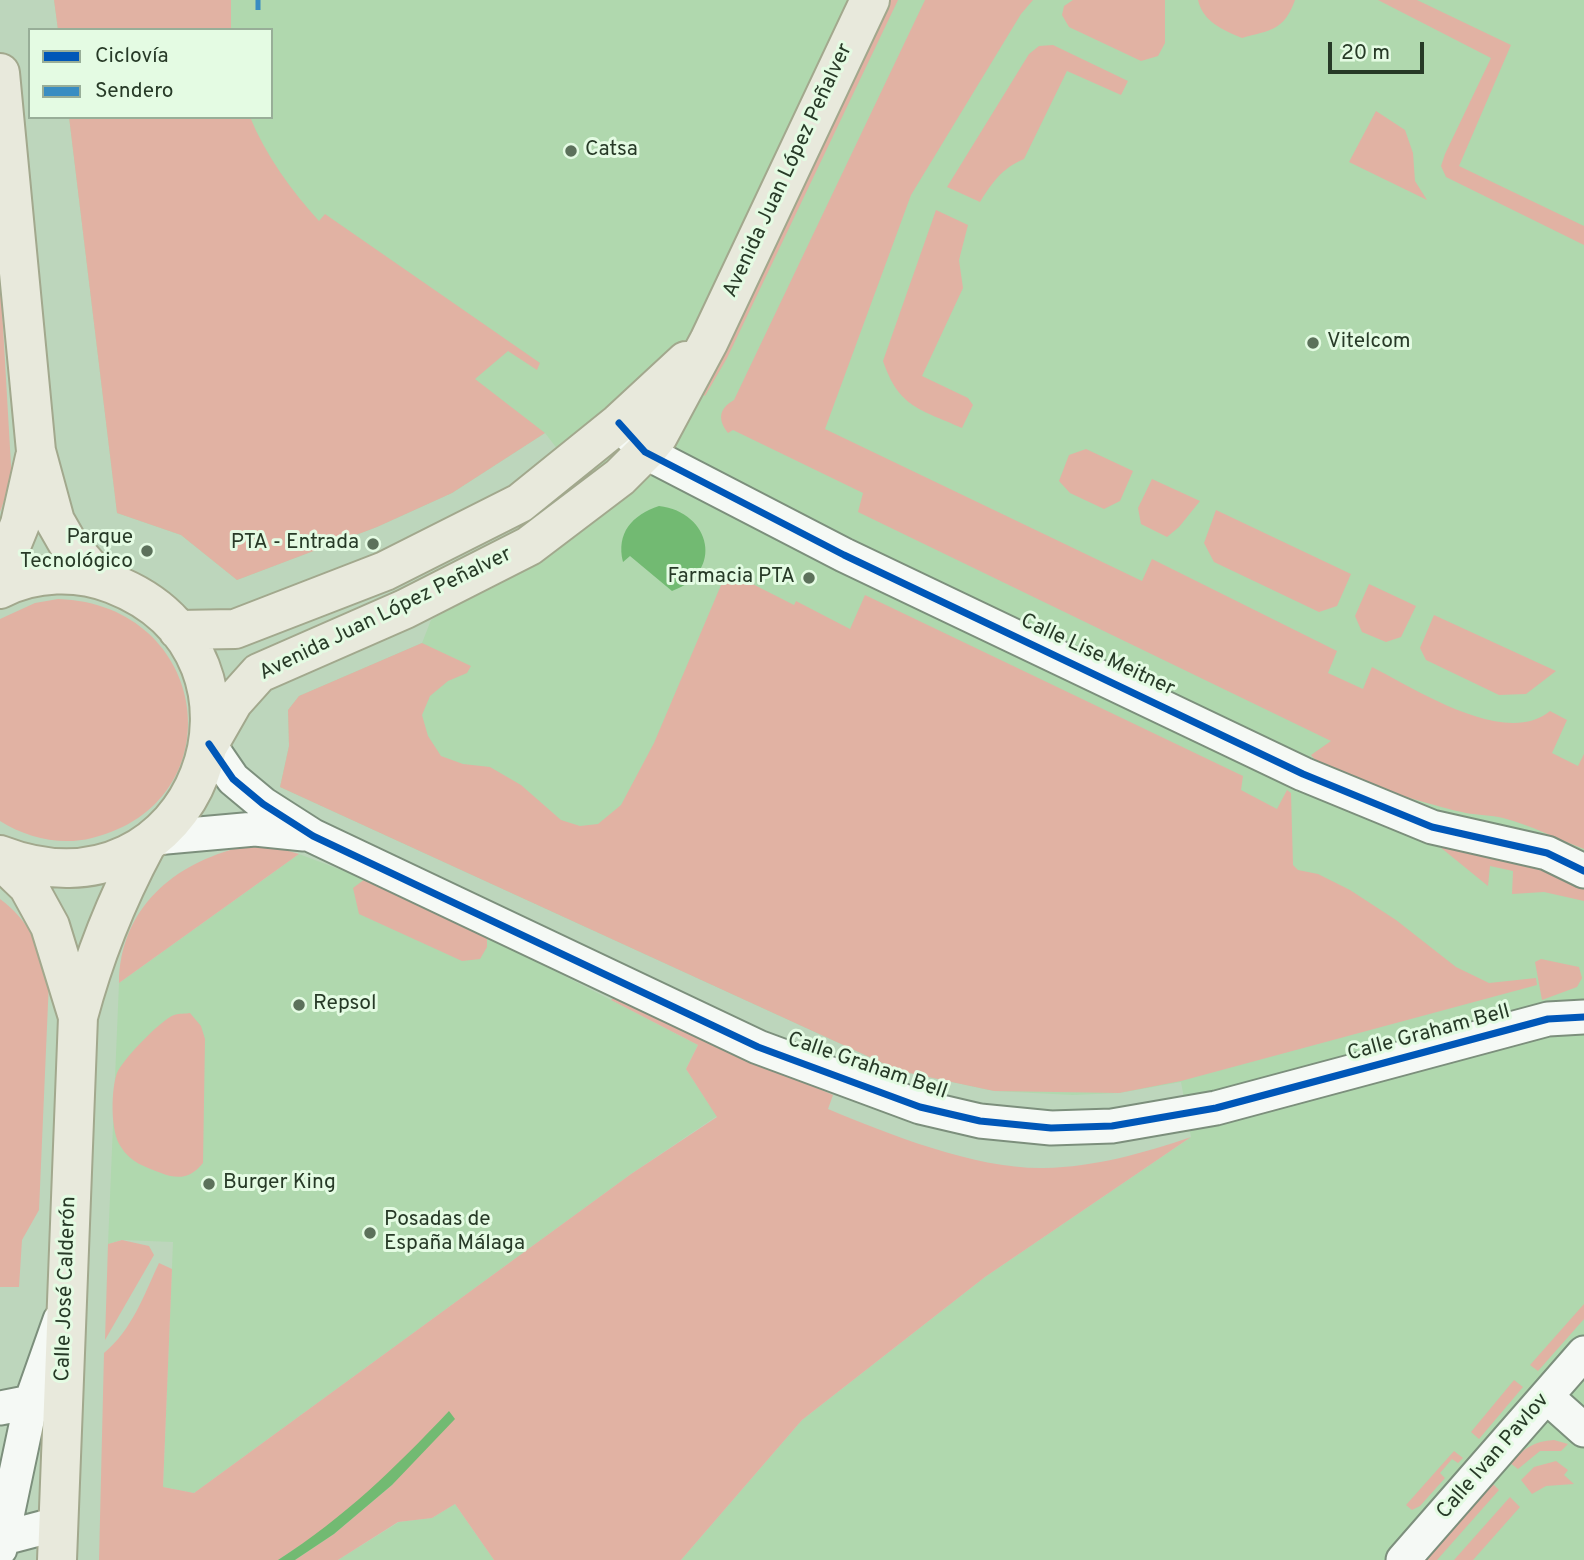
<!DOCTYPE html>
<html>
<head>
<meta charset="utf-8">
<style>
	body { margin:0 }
	#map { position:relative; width:1584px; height:1560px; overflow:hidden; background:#bdd6bc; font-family:Overpass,sans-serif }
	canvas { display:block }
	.legend { position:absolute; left:28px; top:28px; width:245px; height:91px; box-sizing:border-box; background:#e4fbe3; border:2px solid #98ae98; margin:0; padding:9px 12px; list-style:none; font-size:21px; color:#273a27 }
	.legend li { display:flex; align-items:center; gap:14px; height:35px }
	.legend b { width:35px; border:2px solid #98ae98 }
	.scale { position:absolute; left:1328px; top:42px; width:96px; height:32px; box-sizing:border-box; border:4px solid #273a27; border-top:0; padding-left:9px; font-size:21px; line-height:24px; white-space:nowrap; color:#273a27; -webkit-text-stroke:5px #e4fbe3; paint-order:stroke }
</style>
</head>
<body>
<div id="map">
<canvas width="1584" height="1560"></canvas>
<ul class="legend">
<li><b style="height:9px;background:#0057b8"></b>Ciclovía</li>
<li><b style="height:9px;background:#398dc2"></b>Sendero</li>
</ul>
<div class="scale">20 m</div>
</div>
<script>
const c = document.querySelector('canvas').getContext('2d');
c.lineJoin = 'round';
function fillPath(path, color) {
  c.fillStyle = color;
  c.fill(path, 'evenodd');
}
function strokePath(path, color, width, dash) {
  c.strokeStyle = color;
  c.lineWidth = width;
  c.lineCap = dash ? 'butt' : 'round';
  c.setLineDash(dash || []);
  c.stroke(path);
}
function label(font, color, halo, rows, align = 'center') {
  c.font = font + ' Overpass,sans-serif';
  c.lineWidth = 6;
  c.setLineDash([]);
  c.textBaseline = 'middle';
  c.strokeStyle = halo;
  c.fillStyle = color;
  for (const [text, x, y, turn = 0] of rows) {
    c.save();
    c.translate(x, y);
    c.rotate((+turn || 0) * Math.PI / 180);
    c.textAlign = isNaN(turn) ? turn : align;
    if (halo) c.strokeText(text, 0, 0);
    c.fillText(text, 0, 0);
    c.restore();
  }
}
fillPath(new Path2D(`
	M 54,0 L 1584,0 L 1584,1560 L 681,1560 L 802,1420 L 985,1277 L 1191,1137 L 1181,1082 L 1119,1093 L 1073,1095 L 994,1091 L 900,1071 L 280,787 L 289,746 L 288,710 L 299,696 L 422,643 L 431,620 L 607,513 L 545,433 L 452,493 L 377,527 L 237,580 L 181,535 L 117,513 L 69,117 L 271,117 L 271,30 L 58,30 Z
	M 299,854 L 365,879 L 487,936 L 698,1045 L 686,1069 L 717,1116 L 631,1174 L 194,1493 L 163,1487 L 173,1242 L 122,1240 L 108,1244 L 119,983 Z
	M 455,1504 L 494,1560 L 338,1560 L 399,1522 L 432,1518 Z`), '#b0d8ae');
fillPath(new Path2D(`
	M 54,0 L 231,0 L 231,30 L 58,30 Z
	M 891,0 L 898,0 L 727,358 L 705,396 L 700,391 L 719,358 Z
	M 925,0 L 1033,0 L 1021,14 L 911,195 L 825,429 L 1142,581 L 1152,559 L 1337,651 L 1328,673 L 1363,689 L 1372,667 C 1416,689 1505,748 1550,711 L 1567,720 L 1552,753 L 1578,766 L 1584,754 L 1584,849 C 1557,839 1531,825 1503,818 C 1491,815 1478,815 1466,813 C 1438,807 1324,776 1311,755 L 1331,741 L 858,512 L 863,493 L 733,430 L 728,433 C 718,420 718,409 734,400 Z
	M 1073,0 L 1165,0 L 1165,43 L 1158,56 L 1141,61 L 1069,27 L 1062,15 L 1064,6 Z
	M 1198,0 L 1295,0 C 1284,31 1270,30 1242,38 C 1223,30 1203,22 1198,0 Z
	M 1378,0 L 1417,0 L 1511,45 L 1459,166 L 1584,226 L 1584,245 L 1446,177 L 1441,166 L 1445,154 L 1491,58 Z
	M 1053,45 L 1128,81 L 1121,95 L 1067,71 L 1024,159 C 1002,168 992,183 980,202 L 947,187 L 1029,54 L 1039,46 Z
	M 1376,111 L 1405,130 L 1413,153 L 1415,181 L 1427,200 L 1349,162 Z
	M 69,117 L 250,117 C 266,156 291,190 319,221 L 325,214 L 540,363 L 537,370 L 508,351 L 475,379 L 545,433 L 452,493 L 377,527 L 237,580 L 181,535 L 117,513 Z
	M 936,210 L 968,225 L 959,260 L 963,288 L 922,376 L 968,398 L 973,405 L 962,428 C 920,409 899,408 883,361 Z
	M 0,275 L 13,500 L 5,498 L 0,512 Z
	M 1086,449 L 1133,471 L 1120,501 L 1104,509 L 1070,493 L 1059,481 L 1069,455 Z
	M 1152,479 L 1200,501 L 1179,527 L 1167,537 L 1141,524 L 1138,508 Z
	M 1216,510 L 1351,574 L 1337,606 L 1319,612 L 1214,562 L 1204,543 Z
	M 727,571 L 794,605 L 796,601 L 850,629 L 865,595 L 1243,776 L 1241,790 L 1277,809 L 1287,790 L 1291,793 L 1293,865 L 1298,870 L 1318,874 L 1350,890 L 1396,920 L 1456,967 L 1489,983 L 1536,978 L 1537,985 L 1181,1081 L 1119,1093 L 994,1091 L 900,1071 L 280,787 L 289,746 L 288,710 L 299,696 L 422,643 L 471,666 L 467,673 L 448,681 L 430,696 L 422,715 L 428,736 L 441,756 L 463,764 L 490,767 L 521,785 L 561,820 L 580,826 L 598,824 L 621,805 L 654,743 Z
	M 1369,584 L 1416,606 L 1401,637 L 1386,642 L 1362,632 L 1355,616 Z
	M 58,599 C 212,604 237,803 92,838 C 61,846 27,838 0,821 L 0,619 L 35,603 Z
	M 1434,615 L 1556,671 L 1526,694 L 1499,695 L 1426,660 L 1420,648 Z
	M 1424,834 L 1476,843 L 1584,883 L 1584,901 L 1544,892 L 1512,894 L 1513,871 L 1490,866 L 1488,886 Z
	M 242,847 L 275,847 L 299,854 L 119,983 C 120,908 174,863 242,847 Z
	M 365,879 L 487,936 L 487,947 L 480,959 L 462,961 L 359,914 L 353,888 Z
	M 0,899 C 29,920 40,947 49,981 L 39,1210 L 22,1240 L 19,1287 L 0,1287 Z
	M 1541,959 L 1579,967 L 1582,978 L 1577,987 L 1542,1000 L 1535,962 Z
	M 614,997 L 833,1095 L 828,1109 C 891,1135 975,1169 1044,1168 C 1095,1167 1144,1153 1191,1137 L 985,1277 L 802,1420 L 681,1560 L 494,1560 L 455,1504 L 432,1518 L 398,1522 L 338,1560 L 295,1560 L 334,1534 L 392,1485 L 449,1412 L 387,1477 L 330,1526 L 278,1560 L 99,1560 L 104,1353 C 132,1330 144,1295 159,1263 L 172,1269 L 163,1487 L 194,1493 L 631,1174 L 717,1117 L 686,1069 L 698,1045 L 611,1000 Z
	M 190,1013 L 201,1026 L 205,1039 L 203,1163 C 191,1178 179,1180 161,1173 C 145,1167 130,1162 121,1147 C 110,1132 111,1089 117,1073 C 123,1059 161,1020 174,1015 C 179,1013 186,1014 190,1013 Z
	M 122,1240 L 149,1246 L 154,1255 L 105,1340 L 108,1244 Z
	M 1584,1304 L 1584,1319 L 1538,1371 L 1530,1365 Z
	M 1514,1380 L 1523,1387 L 1479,1439 L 1471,1432 Z
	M 1554,1440 L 1568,1444 L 1561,1451 L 1540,1451 L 1518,1469 L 1510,1463 C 1523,1449 1534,1441 1554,1440 Z
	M 1454,1451 L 1463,1458 L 1458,1463 L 1452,1459 L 1440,1473 L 1445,1478 L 1420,1506 L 1412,1510 L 1406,1505 Z
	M 1556,1461 L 1568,1470 L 1564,1475 L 1574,1484 L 1546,1486 L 1532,1494 L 1521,1480 L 1534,1467 Z
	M 1491,1482 L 1499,1490 L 1437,1560 L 1423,1560 Z
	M 1510,1497 L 1520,1507 L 1473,1560 L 1454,1560 Z`), '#e1b2a3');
fillPath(new Path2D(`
	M 659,506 C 711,512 725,572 672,591 L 630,556 L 623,562 C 616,533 632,515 659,506 Z
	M 449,1411 L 455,1419 L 392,1485 L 334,1534 L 295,1560 L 278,1560 C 346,1516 393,1470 449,1411 Z`), '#72ba72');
const minor = new Path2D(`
	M 629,434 L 645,452 L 844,555 L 1303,774 L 1432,827 L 1547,853 L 1584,871
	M 209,744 L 233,779 L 263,804 L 313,836 L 758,1047 L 920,1107 L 980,1121 L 1051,1128 L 1112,1126 L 1216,1108 L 1548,1019 L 1584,1017
	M 155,838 L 255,829 L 304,834
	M 1547,1397 L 1584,1430
	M 0,1408 L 31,1402
	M 0,1539 L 57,1524
	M 0,1549 L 31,1402 L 60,1320
	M 1403,1560 L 1584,1353`);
const major = new Path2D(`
	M 0,73 L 36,451 L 55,521 L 67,542 L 99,579
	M 0,573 L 20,524 L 35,457
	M 0,589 C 34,571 78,570 113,584 C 296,655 198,931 0,855
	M 178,630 L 235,629 L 385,571 L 520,503 L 619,423 L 686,361
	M 209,744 L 233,702 L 259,673 L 405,609 L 529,546 L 620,477 L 645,452 L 658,436 L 709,341 L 870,0
	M 0,859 L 28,886 L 50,926 L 78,1017
	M 57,1560 L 78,1017 C 94,956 116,901 146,845`);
strokePath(minor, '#7c8f7c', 37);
strokePath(major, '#a2a88d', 42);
strokePath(minor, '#f5f9f5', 33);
strokePath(major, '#e8e9dc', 38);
strokePath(new Path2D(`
	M 258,0 L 258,11`), '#398dc2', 5, [10, 5]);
strokePath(new Path2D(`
	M 619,423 L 645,452 L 844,555 L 1303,774 L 1432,827 L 1547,853 L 1584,871
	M 209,744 L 233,779 L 263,804 L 313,836 L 758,1047 L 920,1107 L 980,1121 L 1051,1128 L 1112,1126 L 1216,1108 L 1548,1019 L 1584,1017`), '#0057b8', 7);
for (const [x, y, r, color] of [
	[571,151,7,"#5c715b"],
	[1313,343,7,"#5c715b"],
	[373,544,7,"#5c715b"],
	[147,551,7,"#5c715b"],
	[809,578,7,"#5c715b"],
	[299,1005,7,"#5c715b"],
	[209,1184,7,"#5c715b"],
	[370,1233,7,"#5c715b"]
]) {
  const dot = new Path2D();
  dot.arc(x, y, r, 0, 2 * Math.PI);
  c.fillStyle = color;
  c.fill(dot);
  strokePath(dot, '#e4fbe3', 2.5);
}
label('21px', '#273a27', '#e4fbe3', [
	["Catsa",585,151],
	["Vitelcom",1327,343],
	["Parque",133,539,"right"],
	["Tecnológico",133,563,"right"],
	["PTA - Entrada",359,544,"right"],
	["Farmacia PTA",795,578,"right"],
	["Repsol",313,1005],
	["Burger King",223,1184],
	["Posadas de",384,1221],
	["España Málaga",384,1245]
], 'left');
label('21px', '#273a27', '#e4fbe3', [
	["Avenida Juan López Peñalver",789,171,-65],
	["Avenida Juan López Peñalver",386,615,-26],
	["Calle Lise Meitner",1097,656,25],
	["Calle Graham Bell",1429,1034,-15],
	["Calle Graham Bell",867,1067,19],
	["Calle José Calderón",67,1289,-88],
	["Calle Ivan Pavlov",1494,1457,-49]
]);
</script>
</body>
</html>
